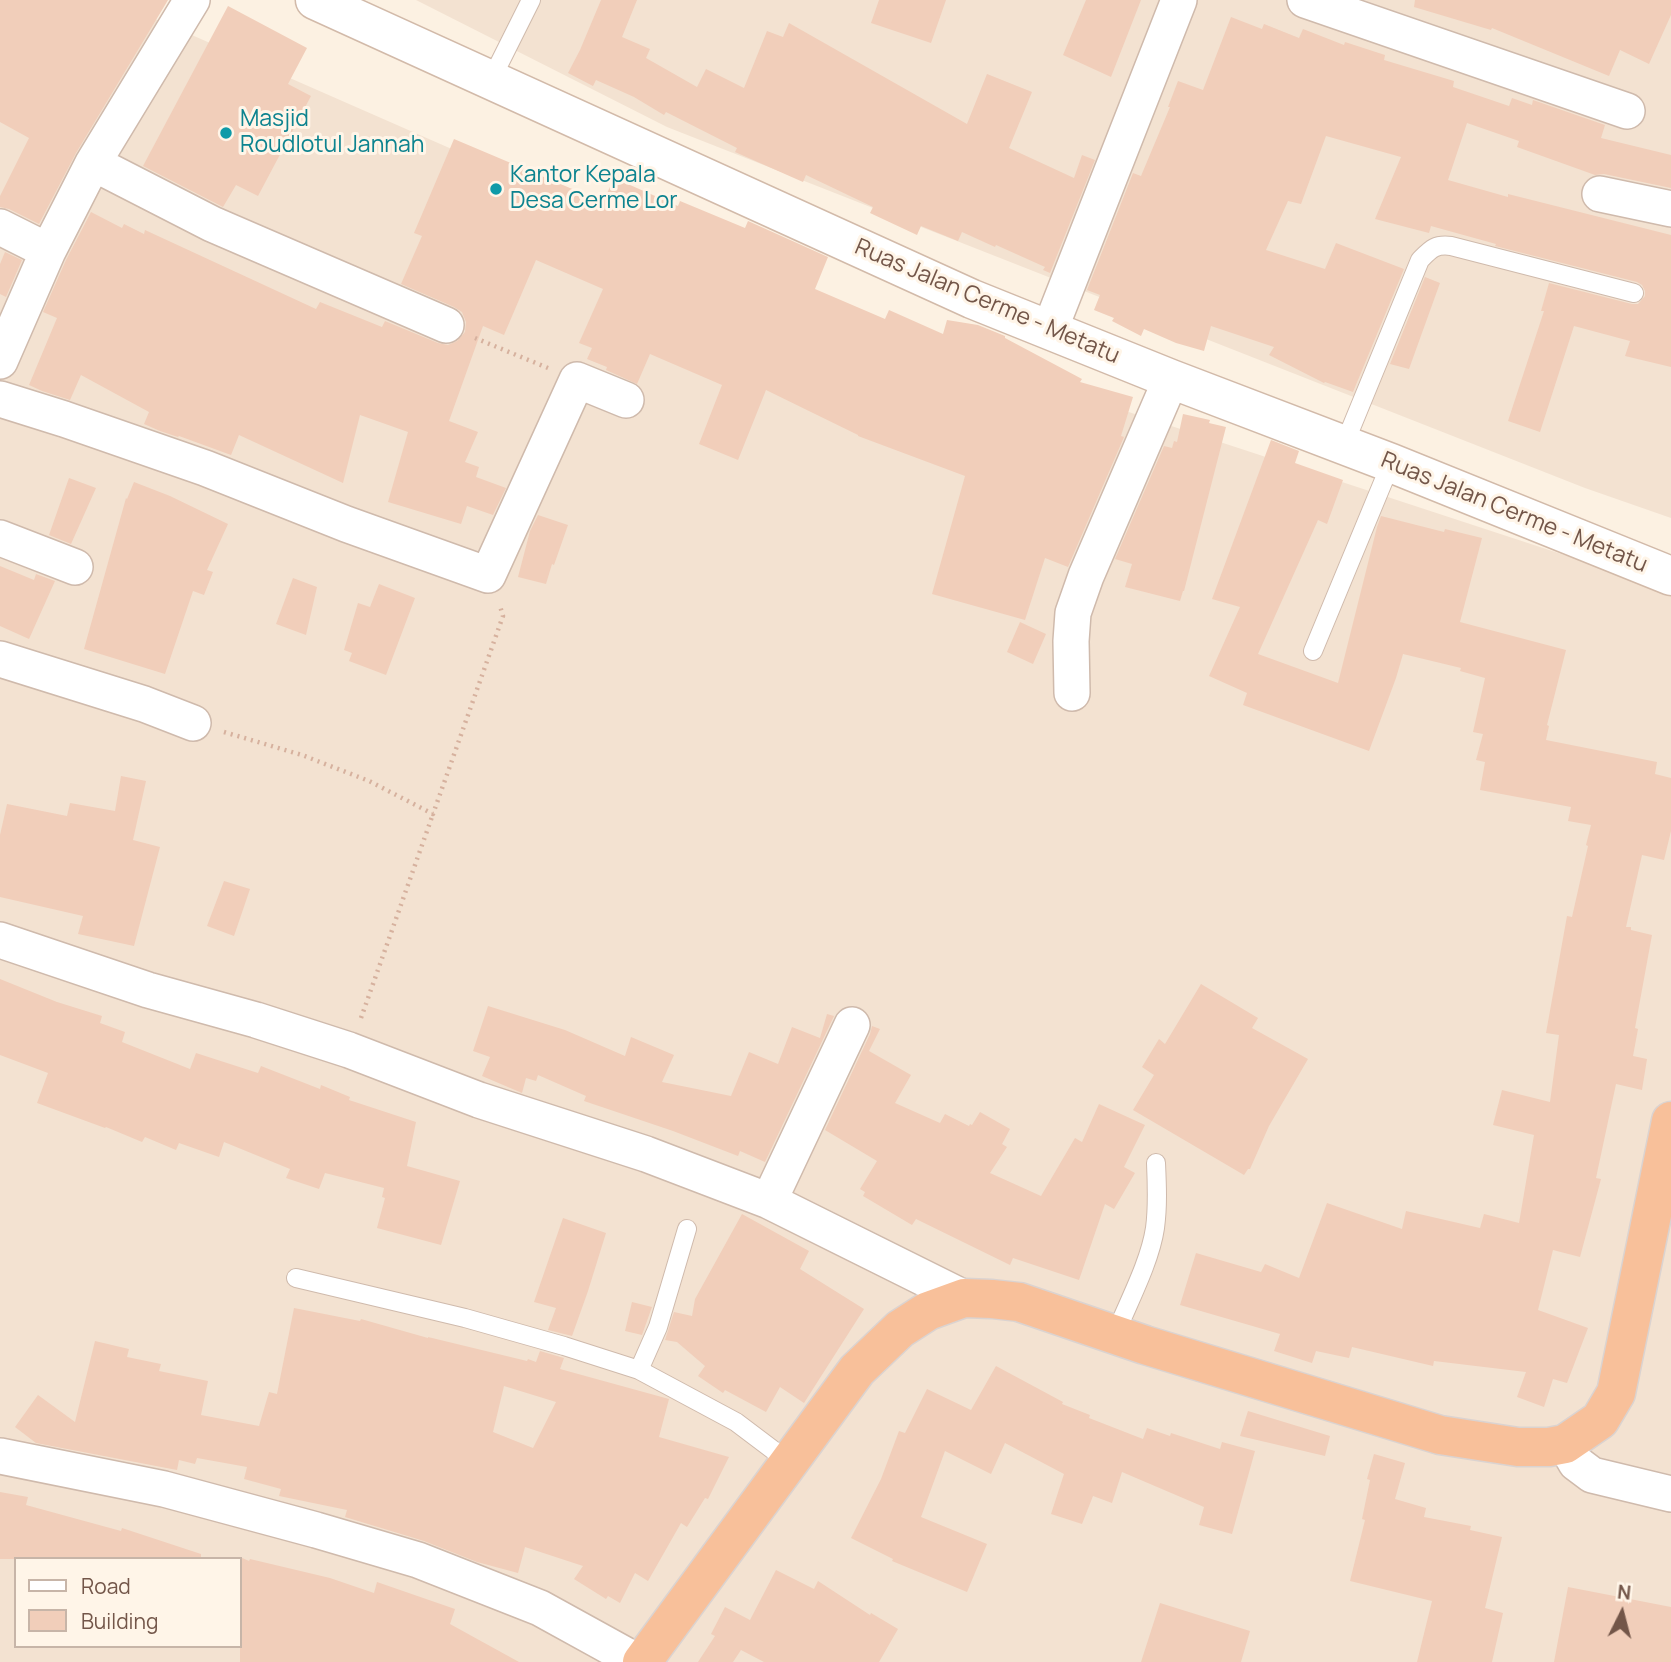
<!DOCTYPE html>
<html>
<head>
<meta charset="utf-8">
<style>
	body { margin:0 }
	#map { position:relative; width:1671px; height:1662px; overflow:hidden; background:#fcf1e2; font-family:Manrope,sans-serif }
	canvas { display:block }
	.legend { position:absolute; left:14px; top:1557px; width:228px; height:91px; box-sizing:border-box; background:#fff5e8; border:2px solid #c7b5a8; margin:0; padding:9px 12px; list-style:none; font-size:21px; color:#735649 }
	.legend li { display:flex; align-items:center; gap:14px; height:35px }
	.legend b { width:35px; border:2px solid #c7b5a8 }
	.north { position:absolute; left:1587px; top:1578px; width:70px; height:70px; -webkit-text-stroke:5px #fff5e8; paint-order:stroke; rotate:6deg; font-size:19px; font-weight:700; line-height:28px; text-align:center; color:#735649 }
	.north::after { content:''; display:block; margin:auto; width:24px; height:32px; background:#735649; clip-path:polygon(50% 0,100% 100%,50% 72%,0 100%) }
</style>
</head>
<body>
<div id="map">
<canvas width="1671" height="1662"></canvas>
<ul class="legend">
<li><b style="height:9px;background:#fff"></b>Road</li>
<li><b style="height:19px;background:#f1ceba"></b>Building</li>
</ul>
<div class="north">N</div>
</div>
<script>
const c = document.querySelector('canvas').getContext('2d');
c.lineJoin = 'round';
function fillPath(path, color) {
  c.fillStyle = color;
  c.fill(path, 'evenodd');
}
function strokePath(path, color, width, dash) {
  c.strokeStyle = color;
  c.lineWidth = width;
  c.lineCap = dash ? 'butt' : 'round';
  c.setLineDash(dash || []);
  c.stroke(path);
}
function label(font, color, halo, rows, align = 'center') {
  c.font = font + ' Manrope,sans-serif';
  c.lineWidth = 6;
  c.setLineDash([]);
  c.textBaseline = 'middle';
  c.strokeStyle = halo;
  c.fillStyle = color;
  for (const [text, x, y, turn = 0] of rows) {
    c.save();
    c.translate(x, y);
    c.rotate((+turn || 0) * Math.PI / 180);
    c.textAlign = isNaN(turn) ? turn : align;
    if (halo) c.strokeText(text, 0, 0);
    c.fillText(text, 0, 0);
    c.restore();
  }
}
fillPath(new Path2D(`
	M 0,0 L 112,0 L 821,311 L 1671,590 L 1671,1662 L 0,1662 ZM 16,1559 L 240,1559 L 240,1646 L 16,1646 Z
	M 416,0 L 1671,0 L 1671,518 L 1585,488 L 667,127 Z`), '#f3e2d1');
fillPath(new Path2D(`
	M 0,0 L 168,0 L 76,153 L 39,224 L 9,209 L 0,207 L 0,196 L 29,138 L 0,122 Z
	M 601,0 L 637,0 L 622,37 L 650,49 L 646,58 L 697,87 L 706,69 L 744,88 L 767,31 L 783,37 L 789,23 L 967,124 L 987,74 L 1032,92 L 1009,148 L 1074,178 L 1082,155 L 1095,160 L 1050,273 L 1043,270 L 1045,267 L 996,245 L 995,247 L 962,232 L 958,241 L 921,226 L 917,235 L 870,213 L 873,207 L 806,175 L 803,182 L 735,152 L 737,148 L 666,112 L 664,115 L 634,97 L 596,80 L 593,86 L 568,73 L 580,50 Z
	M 879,0 L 946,0 L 931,43 L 871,23 Z
	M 1086,0 L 1141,0 L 1111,77 L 1063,55 Z
	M 1415,0 L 1671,0 L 1671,15 L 1649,64 L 1620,50 L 1609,76 L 1492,28 L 1491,30 L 1414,7 Z
	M 228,6 L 307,48 L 288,84 L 311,96 L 258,196 L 236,185 L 223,207 L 143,166 Z
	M 1231,17 L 1262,29 L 1264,24 L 1299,38 L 1303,29 L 1344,45 L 1345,42 L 1385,55 L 1384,60 L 1454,81 L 1453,87 L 1509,106 L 1512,98 L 1532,105 L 1533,100 L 1605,125 L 1601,138 L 1671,155 L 1671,188 L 1604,174 L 1595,175 L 1517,147 L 1519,141 L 1467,123 L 1448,180 L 1508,197 L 1508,194 L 1671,235 L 1671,367 L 1625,356 L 1630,341 L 1574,326 L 1540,432 L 1508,421 L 1544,311 L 1541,311 L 1549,283 L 1632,304 L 1638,304 L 1645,296 L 1645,291 L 1642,285 L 1637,282 L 1495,246 L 1496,244 L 1431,226 L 1429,233 L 1375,219 L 1401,157 L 1326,136 L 1301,204 L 1288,201 L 1266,250 L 1325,269 L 1336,243 L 1404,269 L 1353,392 L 1325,382 L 1324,383 L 1269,355 L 1274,347 L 1211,326 L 1204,351 L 1176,343 L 1144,329 L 1141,336 L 1112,321 L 1114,318 L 1094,310 L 1100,295 L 1087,290 L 1133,173 L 1141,176 L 1170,107 L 1168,107 L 1178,81 L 1203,90 Z
	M 454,139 L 603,202 L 614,178 L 678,206 L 680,201 L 745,228 L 748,221 L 828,257 L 815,289 L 885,319 L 889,310 L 943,334 L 947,320 L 978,325 L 1005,336 L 1005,338 L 1082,379 L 1080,382 L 1133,397 L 1121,436 L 1124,437 L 1068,567 L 1045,558 L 1025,620 L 932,594 L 965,476 L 858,436 L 858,435 L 766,390 L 738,460 L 699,444 L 722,385 L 650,354 L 637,384 L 606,370 L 607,367 L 587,359 L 592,348 L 579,343 L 603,289 L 536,260 L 504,335 L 483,326 L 449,421 L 478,432 L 465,462 L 479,467 L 476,477 L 506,488 L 493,515 L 467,506 L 461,524 L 388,502 L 408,432 L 360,415 L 343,483 L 239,435 L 231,455 L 179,436 L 178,437 L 160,431 L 144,424 L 149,412 L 81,375 L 70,400 L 42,391 L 29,385 L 57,318 L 43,312 L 66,260 L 91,212 L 122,228 L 124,224 L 144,234 L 145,230 L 316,309 L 320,302 L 382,327 L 385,321 L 438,343 L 448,345 L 457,341 L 465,332 L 466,322 L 462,312 L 454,307 L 401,284 L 422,236 L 414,233 Z
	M 5,252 L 22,260 L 6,297 L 0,294 L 0,264 Z
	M 1425,277 L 1440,283 L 1409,369 L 1390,364 Z
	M 1183,414 L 1210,420 L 1209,423 L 1226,427 L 1184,591 L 1183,591 L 1180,601 L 1125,587 L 1132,564 L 1115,559 L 1164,446 L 1172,448 L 1174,441 L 1177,442 Z
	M 1271,440 L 1299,451 L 1295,463 L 1343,480 L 1327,524 L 1318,520 L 1258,654 L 1338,683 L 1377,527 L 1381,516 L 1444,532 L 1445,529 L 1482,538 L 1460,622 L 1566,650 L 1547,725 L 1549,726 L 1546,740 L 1657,762 L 1655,774 L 1671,778 L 1671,831 L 1664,860 L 1642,855 L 1626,927 L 1631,927 L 1631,930 L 1652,935 L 1635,1028 L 1638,1029 L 1633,1056 L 1647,1059 L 1642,1090 L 1616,1084 L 1596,1178 L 1601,1179 L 1580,1257 L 1553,1250 L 1538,1310 L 1588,1328 L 1567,1383 L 1553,1379 L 1544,1407 L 1517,1397 L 1526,1372 L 1434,1361 L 1433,1366 L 1352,1347 L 1349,1358 L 1316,1351 L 1312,1363 L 1274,1351 L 1280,1334 L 1180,1305 L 1196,1253 L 1261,1272 L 1265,1264 L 1299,1278 L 1327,1203 L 1402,1229 L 1406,1211 L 1480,1228 L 1484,1214 L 1519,1223 L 1534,1135 L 1493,1125 L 1502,1090 L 1550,1102 L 1559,1035 L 1546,1033 L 1567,916 L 1572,917 L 1588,846 L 1586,845 L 1591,825 L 1568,821 L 1571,807 L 1480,790 L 1485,762 L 1476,760 L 1483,734 L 1473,732 L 1485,678 L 1460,671 L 1461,668 L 1403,654 L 1396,678 L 1369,751 L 1243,705 L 1247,693 L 1209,676 L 1240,607 L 1212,599 Z
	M 69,478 L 96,488 L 71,544 L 49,535 Z
	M 134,482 L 170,496 L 228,524 L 207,570 L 213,572 L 204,595 L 193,591 L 165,674 L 84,649 L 126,498 L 127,499 Z
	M 538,515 L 568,525 L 554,565 L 552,564 L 546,584 L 518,577 L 530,531 Z
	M 0,566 L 34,580 L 36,574 L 55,581 L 29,639 L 0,626 Z
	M 293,578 L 317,587 L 306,635 L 276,624 Z
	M 379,584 L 415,598 L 386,675 L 349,661 L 352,653 L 344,650 L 358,603 L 370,607 Z
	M 1020,622 L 1046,634 L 1033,664 L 1007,652 Z
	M 121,776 L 146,781 L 133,840 L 160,847 L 134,946 L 78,934 L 83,916 L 0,897 L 0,835 L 7,804 L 67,816 L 70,803 L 115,811 Z
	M 224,881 L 250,889 L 234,936 L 207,926 Z
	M 0,979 L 57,1002 L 102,1016 L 100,1023 L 125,1032 L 122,1042 L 190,1069 L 196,1053 L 258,1073 L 261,1066 L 320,1089 L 321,1085 L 350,1097 L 349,1100 L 416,1122 L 407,1166 L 460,1181 L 441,1245 L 377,1228 L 385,1198 L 382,1197 L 384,1188 L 325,1173 L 319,1189 L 286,1178 L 290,1169 L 224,1142 L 219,1157 L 179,1143 L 176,1150 L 145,1137 L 142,1142 L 106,1127 L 105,1128 L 37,1103 L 48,1073 L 0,1055 Z
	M 1201,984 L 1258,1018 L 1252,1028 L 1308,1059 L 1269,1126 L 1250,1169 L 1248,1169 L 1244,1175 L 1133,1110 L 1154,1075 L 1142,1067 L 1159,1039 L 1165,1044 Z
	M 488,1006 L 565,1030 L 625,1056 L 631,1037 L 674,1055 L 662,1082 L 731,1096 L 749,1052 L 778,1064 L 792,1027 L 820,1038 L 827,1014 L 834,1016 L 765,1162 L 740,1151 L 738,1156 L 673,1131 L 584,1101 L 586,1096 L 538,1075 L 536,1081 L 526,1078 L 522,1093 L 482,1076 L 490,1057 L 473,1051 Z
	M 872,1026 L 880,1029 L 869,1051 L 911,1075 L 895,1103 L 940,1123 L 945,1114 L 969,1126 L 970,1124 L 972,1125 L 980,1112 L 1010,1129 L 1002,1144 L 1007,1147 L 990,1173 L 1041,1196 L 1075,1138 L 1082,1142 L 1099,1104 L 1145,1125 L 1124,1167 L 1135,1173 L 1114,1209 L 1105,1204 L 1079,1280 L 1013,1258 L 1010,1265 L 916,1219 L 912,1225 L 863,1196 L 865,1192 L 860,1189 L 877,1161 L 825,1130 L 870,1034 Z
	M 742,1214 L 809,1251 L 800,1269 L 864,1309 L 804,1403 L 780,1387 L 766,1412 L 725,1390 L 723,1393 L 698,1376 L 705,1366 L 677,1342 L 665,1340 L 674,1312 L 692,1316 L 695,1299 Z
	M 563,1218 L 606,1233 L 588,1291 L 572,1336 L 548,1330 L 556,1308 L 534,1302 Z
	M 632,1302 L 652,1307 L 642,1335 L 625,1331 Z
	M 294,1308 L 360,1321 L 361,1319 L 428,1338 L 428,1337 L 527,1361 L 528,1359 L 536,1362 L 540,1351 L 564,1358 L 560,1369 L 669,1399 L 659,1437 L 729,1457 L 708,1499 L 705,1498 L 687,1527 L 681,1523 L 648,1581 L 635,1573 L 620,1603 L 608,1596 L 606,1599 L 574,1579 L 583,1566 L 525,1547 L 518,1573 L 477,1562 L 424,1541 L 345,1517 L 347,1510 L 279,1496 L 281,1489 L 244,1479 L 247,1467 L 197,1458 L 195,1464 L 179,1460 L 177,1470 L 36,1443 L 15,1427 L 38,1395 L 75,1422 L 95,1341 L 129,1349 L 127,1357 L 161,1364 L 159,1371 L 208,1381 L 201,1415 L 259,1426 L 269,1392 L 277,1394 ZM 504,1386 L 556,1402 L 533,1448 L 493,1432 Z
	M 996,1366 L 1063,1402 L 1062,1404 L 1090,1415 L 1089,1418 L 1143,1439 L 1147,1428 L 1170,1436 L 1171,1433 L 1220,1449 L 1222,1442 L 1255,1451 L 1232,1534 L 1199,1525 L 1204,1507 L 1122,1472 L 1112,1503 L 1093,1496 L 1082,1524 L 1051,1514 L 1064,1474 L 1005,1443 L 991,1474 L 945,1451 L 921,1517 L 987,1544 L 967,1592 L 892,1561 L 893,1559 L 851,1538 L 881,1479 L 899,1431 L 905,1433 L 927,1389 L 971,1410 Z
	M 1248,1411 L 1330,1436 L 1325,1456 L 1240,1436 Z
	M 1374,1454 L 1405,1463 L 1395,1499 L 1426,1508 L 1424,1517 L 1471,1526 L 1470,1530 L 1502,1537 L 1485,1608 L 1503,1613 L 1492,1662 L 1417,1662 L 1432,1601 L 1350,1581 L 1365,1520 L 1362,1519 L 1370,1480 L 1367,1479 Z
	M 0,1492 L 28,1497 L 26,1505 L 121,1531 L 122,1528 L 201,1554 L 201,1559 L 0,1559 Z
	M 240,1557 L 249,1561 L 250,1559 L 330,1578 L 374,1593 L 377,1582 L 455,1609 L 450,1624 L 519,1662 L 240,1662 Z
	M 776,1570 L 814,1589 L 818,1581 L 870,1615 L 871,1613 L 898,1629 L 879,1662 L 764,1662 L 741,1650 L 733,1662 L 698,1662 L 715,1636 L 711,1634 L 725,1607 L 750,1620 Z
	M 1568,1587 L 1671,1607 L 1671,1662 L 1554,1662 Z
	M 1160,1603 L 1250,1631 L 1241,1662 L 1141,1662 Z`), '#f1ceba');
const service = new Path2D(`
	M 491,80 L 531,0
	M 1344,445 L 1420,260 C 1431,249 1435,244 1451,246 L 1634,293
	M 1313,651 L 1391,463
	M 296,1278 L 465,1318 L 564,1346 L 639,1370 L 736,1422 L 789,1462
	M 1115,1335 C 1128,1303 1150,1262 1155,1228 C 1158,1206 1157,1185 1156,1163
	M 639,1370 L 658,1327 L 687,1229`);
const minor = new Path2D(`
	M 1305,0 L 1627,111
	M 93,163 L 212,224 L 446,325
	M 1600,194 L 1671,209
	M 0,227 L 48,251
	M 1050,329 L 1179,0
	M 0,361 L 48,251 L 93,163 L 192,0
	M 0,399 L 64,419 L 205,468 L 346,524 L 488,575 L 577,380 L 626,400
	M 0,538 L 75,567
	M 0,659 L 144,704 L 193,723
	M 1072,693 L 1071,641 L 1073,613 L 1086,576 L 1171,379
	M 0,940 L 148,990 L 256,1020 L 349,1050 L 479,1100 L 646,1154 L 769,1201 L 964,1298
	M 769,1201 L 852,1025
	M 1565,1444 L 1576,1463 L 1592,1475 L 1671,1494
	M 0,1456 L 164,1489 L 316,1530 L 418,1560 L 540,1608 L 638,1662`);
const secondary = new Path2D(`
	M 315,0 L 972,299 L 1171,379 L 1391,463 L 1671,576`);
const trunk = new Path2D(`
	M 642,1662 L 857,1370 L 900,1329 L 928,1311 L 964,1298 L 992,1299 L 1019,1302 L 1145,1345 L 1440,1435 L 1518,1447 L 1549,1447 L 1565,1444 L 1600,1420 L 1616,1393 L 1671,1121`);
strokePath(service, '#cfbaac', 20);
strokePath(minor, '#cfbaac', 38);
strokePath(secondary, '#d2baa9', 41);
strokePath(trunk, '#dbd3d0', 41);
strokePath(new Path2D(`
	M 475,338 L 548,368
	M 224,732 L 302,755 L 369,781 L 433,814 L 503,616 L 500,606
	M 361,1018 L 433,814`), '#d6b19e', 4.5, [2, 5]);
strokePath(service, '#fff', 18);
strokePath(minor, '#fff', 35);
strokePath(secondary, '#fff', 38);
strokePath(trunk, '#f8c09a', 38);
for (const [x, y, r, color] of [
	[226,133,7,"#0f9aa8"],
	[496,189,7,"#0f9aa8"]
]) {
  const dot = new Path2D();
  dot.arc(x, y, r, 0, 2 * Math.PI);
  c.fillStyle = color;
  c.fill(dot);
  strokePath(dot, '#fff5e8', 2.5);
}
label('23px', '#0d838f', '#fff5e8', [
	["Masjid",240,120],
	["Roudlotul Jannah",240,146],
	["Kantor Kepala",510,176],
	["Desa Cerme Lor",510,202]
], 'left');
label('23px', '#735649', '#fff5e8', [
	["Ruas Jalan Cerme - Metatu",987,302,23],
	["Ruas Jalan Cerme - Metatu",1514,513,22]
]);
</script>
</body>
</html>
